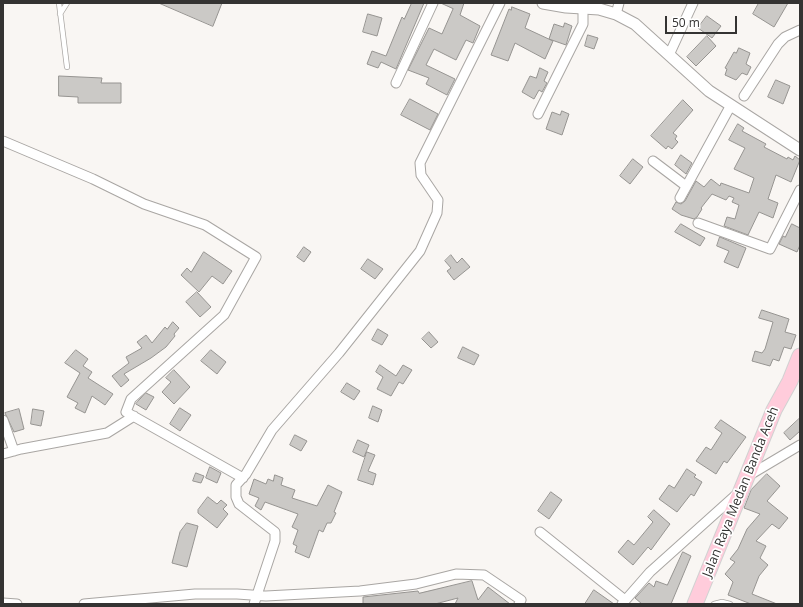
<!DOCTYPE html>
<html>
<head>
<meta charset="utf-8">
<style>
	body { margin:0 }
	#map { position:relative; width:803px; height:607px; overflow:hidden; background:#f9f6f3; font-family:"Open Sans",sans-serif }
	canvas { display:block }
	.frame { position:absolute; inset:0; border:4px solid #343332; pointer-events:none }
	.scale { position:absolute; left:665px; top:16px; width:72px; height:18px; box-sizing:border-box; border:2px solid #343332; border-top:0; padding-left:5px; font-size:12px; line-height:14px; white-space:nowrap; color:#343332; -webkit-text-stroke:3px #fff; paint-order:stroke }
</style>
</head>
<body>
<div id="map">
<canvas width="803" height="607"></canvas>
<div class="frame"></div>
<div class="scale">50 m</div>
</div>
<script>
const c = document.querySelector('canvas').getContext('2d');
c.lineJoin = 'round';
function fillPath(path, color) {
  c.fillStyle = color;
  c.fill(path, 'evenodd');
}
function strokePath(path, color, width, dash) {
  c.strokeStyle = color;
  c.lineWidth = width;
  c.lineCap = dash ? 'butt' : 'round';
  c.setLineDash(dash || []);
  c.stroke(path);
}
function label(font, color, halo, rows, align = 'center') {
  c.font = font + ' "Open Sans",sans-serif';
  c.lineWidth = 3.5;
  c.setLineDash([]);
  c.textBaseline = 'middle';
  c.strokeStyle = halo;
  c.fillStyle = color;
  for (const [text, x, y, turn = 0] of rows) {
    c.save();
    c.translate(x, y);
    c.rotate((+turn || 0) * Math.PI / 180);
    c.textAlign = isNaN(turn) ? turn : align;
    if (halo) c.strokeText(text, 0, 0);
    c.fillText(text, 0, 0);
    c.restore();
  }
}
const building = new Path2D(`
	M 159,3 L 222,3 L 213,26 Z
	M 412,3 L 424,3 L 396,69 L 381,62 L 378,68 L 367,64 L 372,51 L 386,56 L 402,17 L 404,19 Z
	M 441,3 L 464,3 L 460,15 L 480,26 L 473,43 L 466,40 L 456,60 L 434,49 L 426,65 L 455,79 L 447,95 L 426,84 L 429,78 L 408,70 L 429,28 L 442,34 L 453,9 Z
	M 759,3 L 788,3 L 774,27 L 753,14 Z
	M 512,7 L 530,14 L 525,28 L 553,41 L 545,59 L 515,43 L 508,61 L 491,55 L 509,9 L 511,10 Z
	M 368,14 L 382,18 L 377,36 L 363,32 Z
	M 707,16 L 721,26 L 712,38 L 698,28 Z
	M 565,23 L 572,26 L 566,45 L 549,39 L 554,24 L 563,27 Z
	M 588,35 L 598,38 L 594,49 L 585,46 Z
	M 707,36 L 716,46 L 696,66 L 687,57 Z
	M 739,48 L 750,53 L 746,64 L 751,67 L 747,75 L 742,73 L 736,80 L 725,75 L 727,69 L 725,68 L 734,52 L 736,53 Z
	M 540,68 L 548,72 L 544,81 L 547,83 L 542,92 L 539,90 L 534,99 L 522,92 L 530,76 L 536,78 Z
	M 59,76 L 102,78 L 101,83 L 121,83 L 121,103 L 78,103 L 78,97 L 59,96 Z
	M 776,80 L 790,86 L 783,104 L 768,97 Z
	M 410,99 L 438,114 L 430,130 L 401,115 Z
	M 683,100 L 693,110 L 673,133 L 677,136 L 675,139 L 678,142 L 672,149 L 668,146 L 666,149 L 651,136 Z
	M 562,111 L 569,114 L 562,135 L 546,129 L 552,112 L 560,115 Z
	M 738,124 L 744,128 L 742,131 L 766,144 L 764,147 L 787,159 L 788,157 L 793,160 L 795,156 L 800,160 L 791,182 L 776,175 L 768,199 L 778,203 L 773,218 L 759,212 L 748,235 L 724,226 L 727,217 L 735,219 L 739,205 L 732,202 L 734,198 L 729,196 L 726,200 L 712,194 L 701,208 L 702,209 L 697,217 L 694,219 L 681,215 L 672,209 L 676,202 L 681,204 L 685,201 L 696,181 L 704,187 L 711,179 L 720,186 L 721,183 L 749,193 L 754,178 L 734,169 L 745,148 L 729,140 Z
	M 681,155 L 692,163 L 686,174 L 675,165 Z
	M 633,159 L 643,167 L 630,184 L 620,176 Z
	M 681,224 L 705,238 L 700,246 L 675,232 Z
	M 792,224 L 800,228 L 800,245 L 797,252 L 779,244 L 783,236 L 785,237 Z
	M 720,237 L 746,248 L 738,268 L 724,262 L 729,251 L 717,246 Z
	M 304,247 L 311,252 L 304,262 L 297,257 Z
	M 204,252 L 232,271 L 223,284 L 212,276 L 199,292 L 181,275 L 187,268 L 191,272 Z
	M 451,255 L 457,263 L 462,258 L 470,267 L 454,280 L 447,271 L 451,268 L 445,261 Z
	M 368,259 L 383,269 L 375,279 L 361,269 Z
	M 197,292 L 211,307 L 200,317 L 186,302 Z
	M 762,310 L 789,319 L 785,332 L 796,335 L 791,349 L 784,347 L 779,361 L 773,359 L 770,366 L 752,361 L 755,351 L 762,353 L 765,349 L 773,322 L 759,318 Z
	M 173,322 L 179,328 L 174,334 L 175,336 L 166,347 L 151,358 L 124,374 L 129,380 L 121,387 L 112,376 L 129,363 L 126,357 L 142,348 L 137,342 L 146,335 L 152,343 L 165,327 L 167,329 Z
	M 378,329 L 388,335 L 382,345 L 372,340 Z
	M 429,332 L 438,342 L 431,348 L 422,339 Z
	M 463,347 L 479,355 L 474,365 L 458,358 Z
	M 76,350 L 88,359 L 83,366 L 92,372 L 88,378 L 113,394 L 105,405 L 92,396 L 85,413 L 75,408 L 78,403 L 67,397 L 80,373 L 65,363 Z
	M 211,350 L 226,362 L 217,374 L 201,361 Z
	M 380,365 L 396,376 L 403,365 L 412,370 L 403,384 L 399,382 L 391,396 L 377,389 L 383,377 L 376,372 Z
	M 174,370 L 190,387 L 174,404 L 162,392 L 171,382 L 166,378 Z
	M 347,383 L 360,391 L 354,400 L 341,392 Z
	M 146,393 L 154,397 L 146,410 L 136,404 Z
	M 373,406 L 382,410 L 378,422 L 369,418 Z
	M 180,408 L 191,415 L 180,431 L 170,424 Z
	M 19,409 L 24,429 L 14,432 L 5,413 Z
	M 33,409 L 44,411 L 41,426 L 31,424 Z
	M 800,418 L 800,431 L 790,440 L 784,433 Z
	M 721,420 L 746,437 L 727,463 L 724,461 L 716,474 L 696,461 L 706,447 L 711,450 L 722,433 L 715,428 Z
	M 295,435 L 307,441 L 301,451 L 290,445 Z
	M 358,440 L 369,445 L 364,457 L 353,452 Z
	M 367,452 L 375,455 L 368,471 L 376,474 L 373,485 L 358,480 Z
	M 210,467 L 221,473 L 217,483 L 206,478 Z
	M 687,469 L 696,475 L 694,477 L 702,482 L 694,496 L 691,494 L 677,512 L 659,499 L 669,485 L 674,488 Z
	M 196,473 L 204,476 L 201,483 L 193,481 Z
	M 767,474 L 780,486 L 767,501 L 788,518 L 779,529 L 772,524 L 756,541 L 766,546 L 760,558 L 768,565 L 759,576 L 752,594 L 777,604 L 751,604 L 728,595 L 733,582 L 725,574 L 735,562 L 730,559 L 738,549 L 747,529 L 760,514 L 744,508 L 751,490 Z
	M 275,475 L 283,478 L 281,485 L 295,490 L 292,498 L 317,506 L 328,485 L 342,492 L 334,512 L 336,513 L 331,523 L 327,523 L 323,532 L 319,530 L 309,558 L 295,552 L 297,546 L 293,544 L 298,530 L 292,527 L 298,514 L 265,502 L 261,510 L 255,506 L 259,498 L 249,494 L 254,479 L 266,484 L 268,479 L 273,481 Z
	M 551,492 L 562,500 L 549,519 L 538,511 Z
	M 208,497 L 217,504 L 221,500 L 227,505 L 223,509 L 228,514 L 217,528 L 198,513 L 198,510 Z
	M 654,510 L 670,524 L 651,550 L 648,547 L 633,565 L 618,552 L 628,540 L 634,545 L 653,522 L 648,517 Z
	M 187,523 L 198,526 L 187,567 L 172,563 L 180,532 Z
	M 683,552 L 691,556 L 671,604 L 642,604 L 635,598 L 649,583 L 654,587 L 656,581 L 667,585 Z
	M 472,581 L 478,600 L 488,587 L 510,604 L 455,604 L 458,598 L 435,604 L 363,604 L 363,597 L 418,591 L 419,593 Z
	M 594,590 L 614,604 L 585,604 Z`);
fillPath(building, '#cbc9c6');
strokePath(building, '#969491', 1);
const service = new Path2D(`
	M 59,3 L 67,67
	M 60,14 L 67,3
	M 714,604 L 722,602 L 730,604`);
const minor = new Path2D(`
	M 616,14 L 619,3
	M 669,55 L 693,3
	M 396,83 L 433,3
	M 744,96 L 778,44 L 785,37 L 800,30
	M 538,114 L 583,24 L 583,8 L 582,3
	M 3,141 L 93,179 L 144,204 L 205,225 L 256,257 L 224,315 L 131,399 L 126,412 L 243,478
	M 653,161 L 686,186
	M 680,198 L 731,105
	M 698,223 L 770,249 L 800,190
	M 3,420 L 14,451
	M 3,454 L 21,449 L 107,433 L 134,416
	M 748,476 L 800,445
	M 540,532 L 625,600
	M 3,603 L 17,604
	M 84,604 L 195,594 L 237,594 L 266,596 L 360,591 L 416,584 L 456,574 L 484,575 L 521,600 L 519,604
	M 254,604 L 275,541 L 275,532 L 239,504 L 236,497 L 236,485 L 246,474 L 272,430 L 339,353 L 420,251 L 437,213 L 438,200 L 421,175 L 420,163 L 500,3
	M 622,604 L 650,572 L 738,493`);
const tertiary = new Path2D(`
	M 543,3 L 566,7 L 599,9 L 616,14 L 635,24 L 709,91 L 800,150`);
const trunk = new Path2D(`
	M 695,604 L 774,410 L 790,381 L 800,356`);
strokePath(service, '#a9a6a3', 6);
strokePath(minor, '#a9a6a3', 11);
strokePath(tertiary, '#a9a6a3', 13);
strokePath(trunk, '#d2d2d2', 17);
strokePath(service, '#fff', 4.5);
strokePath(minor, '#fff', 9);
strokePath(tertiary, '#fff', 11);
strokePath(trunk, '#ffccdb', 15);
label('13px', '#343332', '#fff', [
	["Jalan Raya Medan Banda Aceh",741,492,-68]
]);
</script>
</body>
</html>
